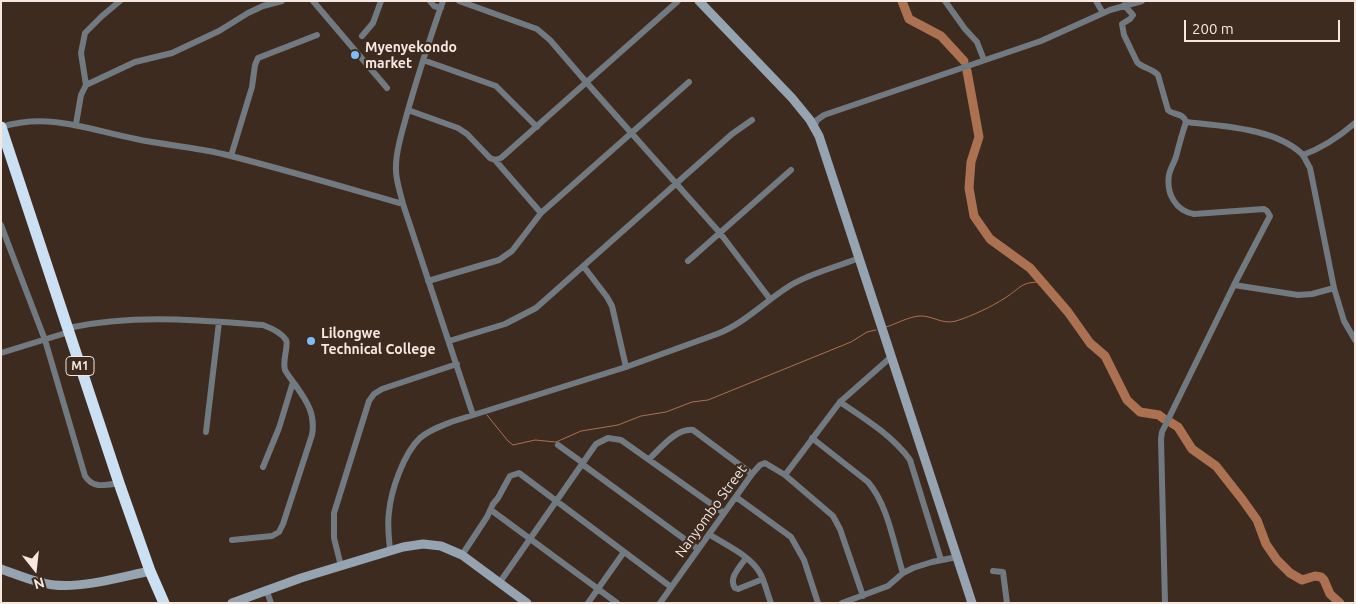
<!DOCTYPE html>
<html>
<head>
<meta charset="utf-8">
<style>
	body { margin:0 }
	#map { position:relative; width:1356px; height:604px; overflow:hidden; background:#3e2b20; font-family:Ubuntu,sans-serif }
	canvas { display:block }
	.frame { position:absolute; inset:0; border:2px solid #f5e8e1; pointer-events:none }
	.north { position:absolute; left:10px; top:544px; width:50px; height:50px; -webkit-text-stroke:4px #3e2b20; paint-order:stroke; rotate:164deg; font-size:14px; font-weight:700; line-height:20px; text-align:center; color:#f5e8e1 }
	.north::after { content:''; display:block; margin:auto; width:18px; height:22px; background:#f5e8e1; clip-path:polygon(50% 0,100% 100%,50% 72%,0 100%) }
	.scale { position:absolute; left:1184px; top:20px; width:156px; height:22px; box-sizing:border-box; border:2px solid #f5e8e1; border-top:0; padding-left:6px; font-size:15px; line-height:18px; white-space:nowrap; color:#f5e8e1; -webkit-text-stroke:4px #3e2b20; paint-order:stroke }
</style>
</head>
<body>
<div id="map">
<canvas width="1356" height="604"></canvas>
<div class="frame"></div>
<div class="north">N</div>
<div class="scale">200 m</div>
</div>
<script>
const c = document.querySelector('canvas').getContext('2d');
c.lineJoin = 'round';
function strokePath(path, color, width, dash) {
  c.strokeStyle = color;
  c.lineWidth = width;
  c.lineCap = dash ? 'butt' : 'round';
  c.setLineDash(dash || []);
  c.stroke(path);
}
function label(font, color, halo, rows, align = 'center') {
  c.font = font + ' Ubuntu,sans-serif';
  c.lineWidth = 4.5;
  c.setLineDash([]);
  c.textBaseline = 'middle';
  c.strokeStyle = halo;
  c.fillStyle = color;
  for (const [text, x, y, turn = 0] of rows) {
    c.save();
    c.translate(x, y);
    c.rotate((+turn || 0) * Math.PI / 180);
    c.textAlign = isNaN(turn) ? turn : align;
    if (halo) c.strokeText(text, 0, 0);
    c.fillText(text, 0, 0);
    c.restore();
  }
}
strokePath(new Path2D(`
	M 886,327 C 896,324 908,317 919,316 C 932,315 942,325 956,321 C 972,316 991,307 1005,298 C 1022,287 1020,282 1042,282
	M 487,415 L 508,441 L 513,445 L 535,440 L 556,442 L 581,431 L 618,425 L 641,416 L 666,412 L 692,402 L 708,400 L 851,342 L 867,332 L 876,330`), '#ac7150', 1);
strokePath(new Path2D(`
	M 902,1 L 909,19 L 941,36 L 964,61
	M 967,71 L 979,137 L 971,162 L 969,188 L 974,216 L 990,239 L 1030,268 L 1068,312 L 1090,343 L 1105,356 L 1127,400 L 1140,412 L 1159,415 L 1164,419
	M 1170,422 L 1178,427 L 1192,449 L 1216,466 L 1242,499 L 1257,520 L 1266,544 L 1277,560 L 1290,573 L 1302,580 L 1315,576 L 1321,577 L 1324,580 L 1330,594 L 1340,603`), '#ac7150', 9);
strokePath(new Path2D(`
	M 313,1 L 387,88
	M 430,1 L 434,6 L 441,8
	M 443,1 C 429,41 416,81 405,121 C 401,136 396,151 396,166 C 395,179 400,191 403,204 L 473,415
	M 459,1 L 537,29 L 550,40 L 587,83 L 720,233 L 770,299
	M 945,1 L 965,29 L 977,42 L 984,60
	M 1096,1 L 1103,13
	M 1124,5 L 1133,15 L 1130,19 L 1122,24 L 1124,35 L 1137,62 C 1142,68 1152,68 1158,75 L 1168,110 C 1174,116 1183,112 1186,122 C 1182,134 1179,145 1176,157 C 1174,163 1170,169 1169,175 C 1166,194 1176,211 1194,214 L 1264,209 L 1267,211 L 1270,216 L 1234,285 L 1162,432 L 1161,439 L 1165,603
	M 362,36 L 373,23 L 381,1
	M 423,60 L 496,86 L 537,127
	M 86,85 L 135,62 L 172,53 L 219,31 L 248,13 L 263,6 L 282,1
	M 408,110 L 458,128 L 467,134 L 490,158 L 495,160 L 501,158 L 678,1
	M 1186,122 C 1221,126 1275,128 1302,154 C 1305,158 1307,163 1310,168 L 1334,288 L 1344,321 L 1355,340
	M 76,124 L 81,95 L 86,85 L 81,53 L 85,33 L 102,16 L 120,1
	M 1,127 C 50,112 89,130 136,139 C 165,145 194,147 223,154 C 283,169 343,187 403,204
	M 814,127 L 817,120 L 824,115 L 1041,41 L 1110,10 L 1142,1
	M 1303,155 C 1322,148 1339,137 1355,123
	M 231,156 L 252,87 L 255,65 L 258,58 L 317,35
	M 495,160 L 541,213
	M 1,225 L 45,340 L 85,476 C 93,489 106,485 119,483
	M 688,261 L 791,170
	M 584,267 L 607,297 L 612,306 L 626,367
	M 428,281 L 499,260 L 512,251 L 541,213 L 689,82
	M 1234,285 L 1298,295 L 1312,294 L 1334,288
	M 68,328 C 133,314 197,320 263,325 C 271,328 282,333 286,340 C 289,345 282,360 285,370 C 287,374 291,379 294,383 C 306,400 316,413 312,435 L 283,524 L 279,532 L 272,536 L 232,540
	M 449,341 L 505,324 L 536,308 L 732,134 L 752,120
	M 1,353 L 69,332
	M 840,402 C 864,418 893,436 910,460 L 941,560
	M 206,432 L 219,322
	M 812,438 L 868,482 C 888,505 894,545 903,573
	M 558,445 L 583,463
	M 649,459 C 660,449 676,428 693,430 L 752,474
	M 582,464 L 698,549
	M 263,467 L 279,428 L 293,382
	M 785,475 L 840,402 L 891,357
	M 736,497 L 791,537 L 804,560 L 818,603
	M 491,510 L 617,603
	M 709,534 C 725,545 750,555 760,573 C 765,582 767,593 771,603
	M 390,550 C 389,538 387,525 389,512 C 391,490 404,453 420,438 C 429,430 441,426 451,422 L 626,367 L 717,334 C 745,323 765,301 791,285 C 811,273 837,267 859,258
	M 462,555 L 487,517 L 493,504 L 498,498 L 510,476 L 519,473 L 671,587
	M 746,558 C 740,567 728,578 735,588 L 738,589 L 763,579
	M 341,566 L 334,538 L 334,513 L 369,401 L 374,394 L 382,389 L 457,364
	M 993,571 L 1003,572 L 1007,603
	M 500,582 L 596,444 L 608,438 L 621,440 L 724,513
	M 266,589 L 271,603
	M 588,603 L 624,552
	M 660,603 L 752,474 L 760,465 L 765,463 L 785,475 L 833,516 L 840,529 L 863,596
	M 842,603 L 888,586 L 903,573 L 913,568 L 932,562 L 957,557`), '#717981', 6);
strokePath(new Path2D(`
	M 699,1 L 792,98 L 810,120 L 819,136 L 972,603
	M 1,569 C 18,575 36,583 54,585 C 84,588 121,577 150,571
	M 232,603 L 301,578 L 403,547 L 423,544 L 441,546 L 462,555 L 527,603`), '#96a3b0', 9);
strokePath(new Path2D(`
	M 1,127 L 119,483 L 150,571 L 164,603`), '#cce0f4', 11);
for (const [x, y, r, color] of [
	[355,55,5,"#7ebdf9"],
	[311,341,5,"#7ebdf9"]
]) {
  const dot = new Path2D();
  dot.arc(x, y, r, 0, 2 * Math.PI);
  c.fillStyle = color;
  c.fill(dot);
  strokePath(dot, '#3e2b20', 2);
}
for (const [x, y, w] of [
	[80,366,28]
]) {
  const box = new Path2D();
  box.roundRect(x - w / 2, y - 9.5, w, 19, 4);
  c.fillStyle = '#3e2b20';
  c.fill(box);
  strokePath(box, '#f5e8e1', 1);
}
label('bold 12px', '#f5e8e1', null, [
	["M1",80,366]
]);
label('bold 14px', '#f5e8e1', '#3e2b20', [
	["Myenyekondo",365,47],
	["market",365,63],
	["Lilongwe",321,333],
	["Technical College",321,349]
], 'left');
label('14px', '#f5e8e1', '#3e2b20', [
	["Nanyombo Street",711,511,-54]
]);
</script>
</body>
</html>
